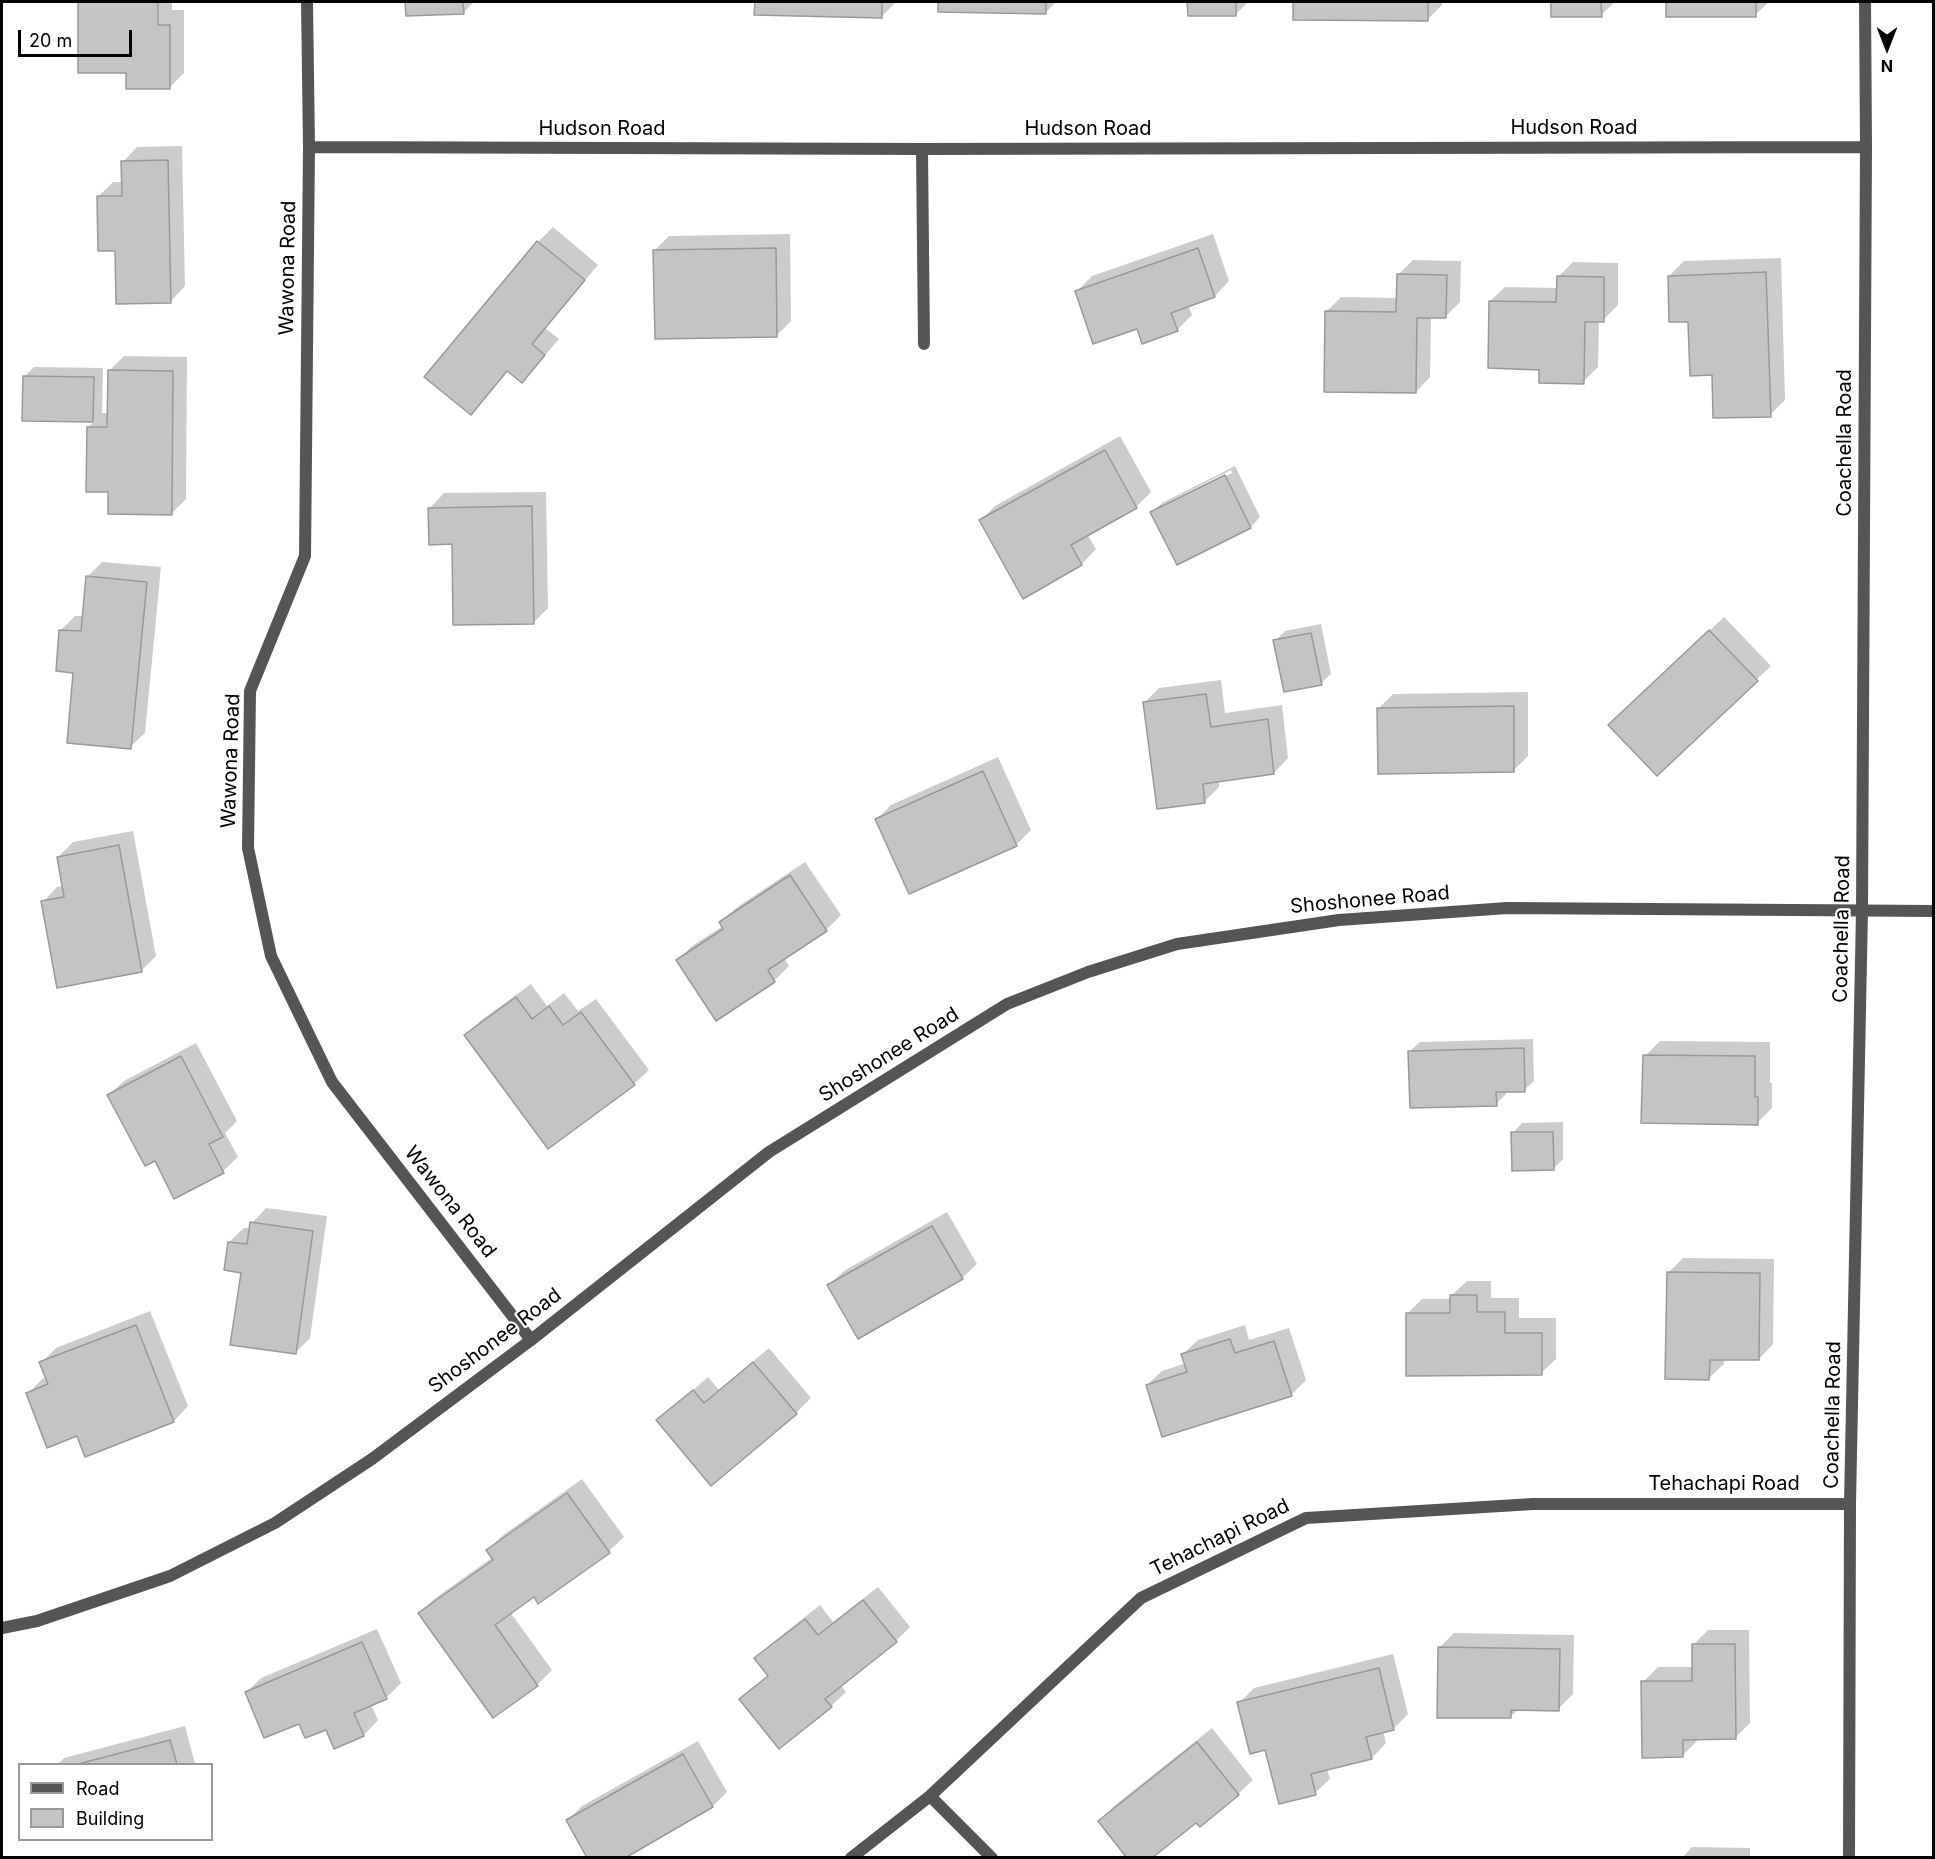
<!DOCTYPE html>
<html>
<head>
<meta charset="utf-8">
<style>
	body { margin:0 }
	#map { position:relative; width:1935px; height:1859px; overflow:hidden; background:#fff; font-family:Inter,sans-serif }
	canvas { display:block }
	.frame { position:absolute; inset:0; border:3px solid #000; pointer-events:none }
	.legend { position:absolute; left:18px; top:1763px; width:195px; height:78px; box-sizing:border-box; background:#fff; border:2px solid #999; margin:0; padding:8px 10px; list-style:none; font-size:18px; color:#000 }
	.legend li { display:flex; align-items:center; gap:12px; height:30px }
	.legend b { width:30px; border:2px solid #999 }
	.north { position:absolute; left:1857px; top:18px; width:60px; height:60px; -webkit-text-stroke:4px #fff; paint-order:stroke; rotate:180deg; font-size:16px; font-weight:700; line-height:24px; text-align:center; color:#000 }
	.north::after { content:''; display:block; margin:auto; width:21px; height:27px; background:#000; clip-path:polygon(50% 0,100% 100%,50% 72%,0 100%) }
	.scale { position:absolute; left:18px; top:30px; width:114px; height:27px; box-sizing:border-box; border:3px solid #000; border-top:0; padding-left:8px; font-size:18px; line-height:21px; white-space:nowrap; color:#000; -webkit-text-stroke:4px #fff; paint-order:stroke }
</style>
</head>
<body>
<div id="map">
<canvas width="1935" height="1859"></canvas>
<div class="frame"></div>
<ul class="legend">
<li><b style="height:8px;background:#555"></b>Road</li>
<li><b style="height:16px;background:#c4c4c4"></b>Building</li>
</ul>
<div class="north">N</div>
<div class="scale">20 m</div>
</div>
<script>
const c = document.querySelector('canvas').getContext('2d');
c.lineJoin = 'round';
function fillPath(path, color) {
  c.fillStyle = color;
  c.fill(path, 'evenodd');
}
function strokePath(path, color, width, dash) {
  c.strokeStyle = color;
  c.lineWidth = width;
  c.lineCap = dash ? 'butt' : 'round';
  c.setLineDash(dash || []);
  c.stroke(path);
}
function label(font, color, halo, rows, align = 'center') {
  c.font = font + ' Inter,sans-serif';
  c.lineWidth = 4.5;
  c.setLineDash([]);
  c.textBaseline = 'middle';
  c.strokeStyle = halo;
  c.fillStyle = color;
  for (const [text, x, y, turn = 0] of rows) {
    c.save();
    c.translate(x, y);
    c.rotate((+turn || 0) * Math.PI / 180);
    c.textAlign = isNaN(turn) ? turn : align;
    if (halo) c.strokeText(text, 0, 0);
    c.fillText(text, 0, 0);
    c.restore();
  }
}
fillPath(new Path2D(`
	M 79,2 L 172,2 L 172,10 L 184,10 L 184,73 L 169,88 L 128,72 L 79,72 Z
	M 407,2 L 473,2 L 473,3 L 463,13 L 408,15 Z
	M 756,2 L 896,2 L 881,17 L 756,14 Z
	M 940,2 L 1056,2 L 1046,12 L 940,10 Z
	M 1189,2 L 1248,2 L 1236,14 L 1189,15 Z
	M 1295,2 L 1442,2 L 1442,5 L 1428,19 L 1295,19 Z
	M 1553,2 L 1615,2 L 1601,15 L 1553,15 Z
	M 1668,2 L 1769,2 L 1755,15 L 1668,15 Z
	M 182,146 L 185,286 L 171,301 L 116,249 L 98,197 L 113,182 L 123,182 L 123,162 L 137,147 Z
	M 553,227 L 598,265 L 545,328 L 559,339 L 536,366 L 522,381 L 509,370 L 471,413 L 426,377 L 538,242 Z
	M 790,234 L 791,321 L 776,336 L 655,250 L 669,236 Z
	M 1213,234 L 1229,281 L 1215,296 L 1188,305 L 1192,315 L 1177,330 L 1138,327 L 1077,291 L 1092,276 Z
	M 1781,258 L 1785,400 L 1770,415 L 1689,320 L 1669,276 L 1684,261 Z
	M 1413,260 L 1461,261 L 1460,302 L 1446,316 L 1431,316 L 1430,377 L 1416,392 L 1326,312 L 1341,297 L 1398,298 L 1398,275 Z
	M 1573,262 L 1618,263 L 1618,305 L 1603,320 L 1599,320 L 1598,367 L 1583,382 L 1541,368 L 1490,301 L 1505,287 L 1558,288 L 1558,277 Z
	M 124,356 L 187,357 L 186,499 L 171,514 L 109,491 L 88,427 L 95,421 L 24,419 L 24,377 L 34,367 L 103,368 L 102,413 L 109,413 L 109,371 Z
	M 1120,436 L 1151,492 L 1136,507 L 1087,534 L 1096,549 L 1082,564 L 1023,597 L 981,520 L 995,506 Z
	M 1235,466 L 1260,517 L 1251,527 L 1178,563 L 1152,512 L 1162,503 ZM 1231,470 L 1232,473 L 1162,508 L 1162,505 Z
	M 546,492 L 548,608 L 533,623 L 453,543 L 430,508 L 444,493 Z
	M 102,562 L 161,567 L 145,733 L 130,747 L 75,672 L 61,630 L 75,616 L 84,616 L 87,577 Z
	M 1724,617 L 1771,666 L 1756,680 L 1625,711 Z
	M 1321,624 L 1331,674 L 1321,683 L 1275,641 L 1285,631 Z
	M 1221,680 L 1225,713 L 1282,705 L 1288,758 L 1274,773 L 1219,780 L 1219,787 L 1205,801 L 1144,703 L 1159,688 Z
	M 1528,692 L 1528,756 L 1514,770 L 1378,709 L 1393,694 Z
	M 998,757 L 1031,830 L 1016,845 L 876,820 L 891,805 Z
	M 133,831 L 156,956 L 142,970 L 58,986 L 43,902 L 57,887 L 64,886 L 58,857 L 73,842 Z
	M 805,862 L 841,915 L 826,930 L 784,958 L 789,966 L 774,981 L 716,1019 L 678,960 L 692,946 L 723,926 L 721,922 L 736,908 Z
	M 531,984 L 547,1006 L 564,993 L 578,1011 L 596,999 L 649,1070 L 634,1084 L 466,1036 L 480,1021 Z
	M 1533,1039 L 1534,1081 L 1524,1090 L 1506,1091 L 1506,1094 L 1496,1104 L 1410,1051 L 1420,1042 Z
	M 1660,1041 L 1770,1042 L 1770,1083 L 1772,1083 L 1772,1108 L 1757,1123 L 1645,1056 Z
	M 196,1043 L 237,1121 L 225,1133 L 238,1157 L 223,1171 L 175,1197 L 156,1159 L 109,1095 L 124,1081 Z
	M 1563,1122 L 1563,1159 L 1553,1169 L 1513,1133 L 1522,1123 Z
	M 266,1208 L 327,1216 L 310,1338 L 296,1352 L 243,1271 L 229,1242 L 244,1228 L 251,1228 L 252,1223 Z
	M 947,1212 L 977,1264 L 962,1278 L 829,1285 L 844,1271 Z
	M 1683,1258 L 1774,1259 L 1773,1344 L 1759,1359 L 1724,1358 L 1724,1364 L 1709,1378 L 1668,1273 Z
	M 1467,1281 L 1491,1281 L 1491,1298 L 1519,1298 L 1519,1318 L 1556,1318 L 1556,1359 L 1541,1373 L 1407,1314 L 1422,1299 L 1452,1299 L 1452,1295 Z
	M 150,1311 L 188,1406 L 174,1421 L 28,1394 L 42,1379 L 47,1377 L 41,1363 L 56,1348 Z
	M 1245,1325 L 1249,1340 L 1289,1328 L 1306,1380 L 1291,1395 L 1147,1385 L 1162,1371 L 1186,1363 L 1183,1354 L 1198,1340 Z
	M 769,1348 L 811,1398 L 796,1413 L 712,1483 L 658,1421 L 708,1377 L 719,1390 Z
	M 582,1479 L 624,1537 L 609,1551 L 539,1602 L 534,1595 L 510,1612 L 552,1670 L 537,1685 L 420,1613 L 434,1599 L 493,1557 L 488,1550 L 502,1536 Z
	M 878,1587 L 910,1627 L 896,1641 L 841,1685 L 846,1692 L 831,1706 L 741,1699 L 769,1674 L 756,1658 L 771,1644 L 820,1605 L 833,1622 Z
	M 377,1629 L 401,1683 L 386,1698 L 371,1704 L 378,1720 L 364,1735 L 335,1747 L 326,1728 L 300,1722 L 246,1693 L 261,1678 Z
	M 1708,1630 L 1749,1630 L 1750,1723 L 1735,1738 L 1697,1738 L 1697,1741 L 1682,1756 L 1643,1682 L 1658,1667 L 1693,1667 L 1693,1645 Z
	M 1454,1633 L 1574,1635 L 1573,1694 L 1558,1709 L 1519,1709 L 1510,1717 L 1439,1648 Z
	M 1393,1654 L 1408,1714 L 1394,1728 L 1383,1731 L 1386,1743 L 1372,1758 L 1327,1769 L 1330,1779 L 1315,1793 L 1266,1748 L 1239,1703 L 1254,1688 Z
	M 185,1726 L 195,1764 L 58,1764 L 64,1758 Z
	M 1212,1728 L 1253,1780 L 1238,1794 L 1200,1825 L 1196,1820 L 1100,1821 L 1114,1806 Z
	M 698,1741 L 727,1792 L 713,1806 L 622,1858 L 568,1820 L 582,1806 Z
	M 1692,1847 L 1750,1848 L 1750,1858 L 1682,1858 Z`), '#0003');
const building = new Path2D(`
	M 78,2 L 158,2 L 158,25 L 170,25 L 170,89 L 126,89 L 126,73 L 78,73 Z
	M 405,2 L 463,2 L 464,14 L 406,16 Z
	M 755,2 L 882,2 L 882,18 L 754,15 Z
	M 938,2 L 1046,2 L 1046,14 L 938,12 Z
	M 1187,2 L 1236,2 L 1236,16 L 1188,16 Z
	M 1293,2 L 1428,2 L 1428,21 L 1293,20 Z
	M 1551,2 L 1601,2 L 1602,17 L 1551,17 Z
	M 1666,2 L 1756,2 L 1756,17 L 1666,17 Z
	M 168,160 L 171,303 L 116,304 L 115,251 L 98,251 L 97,196 L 122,196 L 121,161 Z
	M 537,241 L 585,280 L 532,344 L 545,355 L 522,383 L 507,371 L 471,415 L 424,377 Z
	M 776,248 L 777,337 L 655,339 L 653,250 Z
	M 1198,248 L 1215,297 L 1171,313 L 1178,331 L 1142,344 L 1137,329 L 1093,344 L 1075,291 Z
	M 1766,272 L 1771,417 L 1713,418 L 1712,375 L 1690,376 L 1688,322 L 1669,322 L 1668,276 Z
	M 1397,274 L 1447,275 L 1446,318 L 1417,318 L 1416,393 L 1324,392 L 1325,311 L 1396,312 Z
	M 1557,276 L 1604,277 L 1604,322 L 1585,322 L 1584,384 L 1539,383 L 1539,370 L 1488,368 L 1489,301 L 1556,302 Z
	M 108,370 L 173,371 L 172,515 L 108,514 L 108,492 L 86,492 L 87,427 L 107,427 Z
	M 23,376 L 94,377 L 93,422 L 22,421 Z
	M 1105,450 L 1137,508 L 1071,545 L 1082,565 L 1023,599 L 979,520 Z
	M 1225,475 L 1251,528 L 1177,565 L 1150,512 Z
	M 532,506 L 534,624 L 453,625 L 452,544 L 429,545 L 428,508 Z
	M 86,576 L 147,582 L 131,749 L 67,743 L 73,673 L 56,671 L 59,630 L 81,631 Z
	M 1709,630 L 1758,681 L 1657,776 L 1608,725 Z
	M 1311,633 L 1322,685 L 1284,692 L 1273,640 Z
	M 1206,694 L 1211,727 L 1268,719 L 1274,774 L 1203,784 L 1205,803 L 1157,809 L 1143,702 Z
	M 1514,706 L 1514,772 L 1378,774 L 1377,708 Z
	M 983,771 L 1017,846 L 909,894 L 875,819 Z
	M 119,845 L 142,972 L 57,988 L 41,901 L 64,897 L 57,857 Z
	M 790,875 L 827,931 L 768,970 L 775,982 L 716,1021 L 676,960 L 723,929 L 719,922 Z
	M 516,997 L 532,1019 L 549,1006 L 563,1025 L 581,1012 L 635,1085 L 548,1149 L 464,1035 Z
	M 1524,1048 L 1525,1092 L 1496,1092 L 1497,1106 L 1410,1108 L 1408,1051 Z
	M 1643,1055 L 1755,1056 L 1755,1097 L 1758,1097 L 1758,1125 L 1641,1123 Z
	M 181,1056 L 223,1137 L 209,1144 L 224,1173 L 174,1199 L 155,1161 L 145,1166 L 107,1095 Z
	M 1511,1132 L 1553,1132 L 1554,1170 L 1512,1171 Z
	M 250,1222 L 313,1231 L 296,1354 L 230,1345 L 241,1273 L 224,1270 L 228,1242 L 247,1244 Z
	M 932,1226 L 963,1279 L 858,1339 L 827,1285 Z
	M 1667,1272 L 1760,1273 L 1759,1360 L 1710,1360 L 1709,1380 L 1665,1379 Z
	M 1450,1295 L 1477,1295 L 1477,1312 L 1505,1312 L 1505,1333 L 1542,1333 L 1542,1375 L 1406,1376 L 1406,1313 L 1450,1313 Z
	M 136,1325 L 174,1422 L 85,1457 L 77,1436 L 47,1448 L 26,1393 L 48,1384 L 39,1362 Z
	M 1230,1339 L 1235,1353 L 1274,1341 L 1292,1396 L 1162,1437 L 1146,1385 L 1187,1372 L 1181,1354 Z
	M 753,1362 L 797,1414 L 711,1486 L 656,1420 L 693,1390 L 704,1403 Z
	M 567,1493 L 610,1553 L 538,1604 L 534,1597 L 495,1625 L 538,1686 L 493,1718 L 418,1613 L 493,1560 L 486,1550 Z
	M 863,1600 L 897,1642 L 825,1699 L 832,1707 L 779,1749 L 739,1699 L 768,1676 L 754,1658 L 805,1619 L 818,1635 Z
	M 362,1642 L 387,1699 L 354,1713 L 364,1736 L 334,1749 L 326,1730 L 305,1738 L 299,1724 L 264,1738 L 245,1692 Z
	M 1692,1644 L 1735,1644 L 1736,1739 L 1683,1740 L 1683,1757 L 1642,1758 L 1641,1681 L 1692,1681 Z
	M 1438,1647 L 1560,1649 L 1559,1711 L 1511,1710 L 1511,1718 L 1437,1718 Z
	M 1379,1668 L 1394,1730 L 1366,1737 L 1372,1759 L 1311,1774 L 1316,1795 L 1279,1804 L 1265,1750 L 1250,1754 L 1237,1702 Z
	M 170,1740 L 177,1764 L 78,1764 Z
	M 1197,1742 L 1239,1795 L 1200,1827 L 1196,1823 L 1152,1858 L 1127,1858 L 1098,1821 Z
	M 683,1754 L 713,1807 L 625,1858 L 587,1858 L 566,1820 Z`);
fillPath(building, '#c4c4c4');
strokePath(building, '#999', 1.5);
strokePath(new Path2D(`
	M 307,2 L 309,147 L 305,556 L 250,691 L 248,848 L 271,956 L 332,1082 L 531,1340
	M 309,147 L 922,149 L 1866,147
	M 922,149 L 924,344
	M 930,1796 L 992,1858
	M 851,1858 L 930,1796 L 1141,1598 L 1306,1518 L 1533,1504 L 1850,1504
	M 1849,1858 L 1850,1504 L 1862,911 L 1866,147 L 1865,2`), '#555', 12);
strokePath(new Path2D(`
	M 2,1628 L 37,1621 L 170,1576 L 275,1523 L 372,1459 L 531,1340 L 769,1152 L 1007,1004 L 1088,972 L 1177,944 L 1339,920 L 1507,908 L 1934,911`), '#555', 12);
label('20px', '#000', '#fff', [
	["Hudson Road",1574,128],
	["Hudson Road",602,129],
	["Hudson Road",1088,129],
	["Wawona Road",288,268,-89],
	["Coachella Road",1845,443,-90],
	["Wawona Road",231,761,-88],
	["Shoshonee Road",1370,900,-5],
	["Coachella Road",1842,929,-89],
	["Shoshonee Road",889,1055,-32],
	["Wawona Road",450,1202,52],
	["Shoshonee Road",495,1341,-37],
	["Coachella Road",1833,1415,-89],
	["Tehachapi Road",1724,1484],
	["Tehachapi Road",1220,1538,-26]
]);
</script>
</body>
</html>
